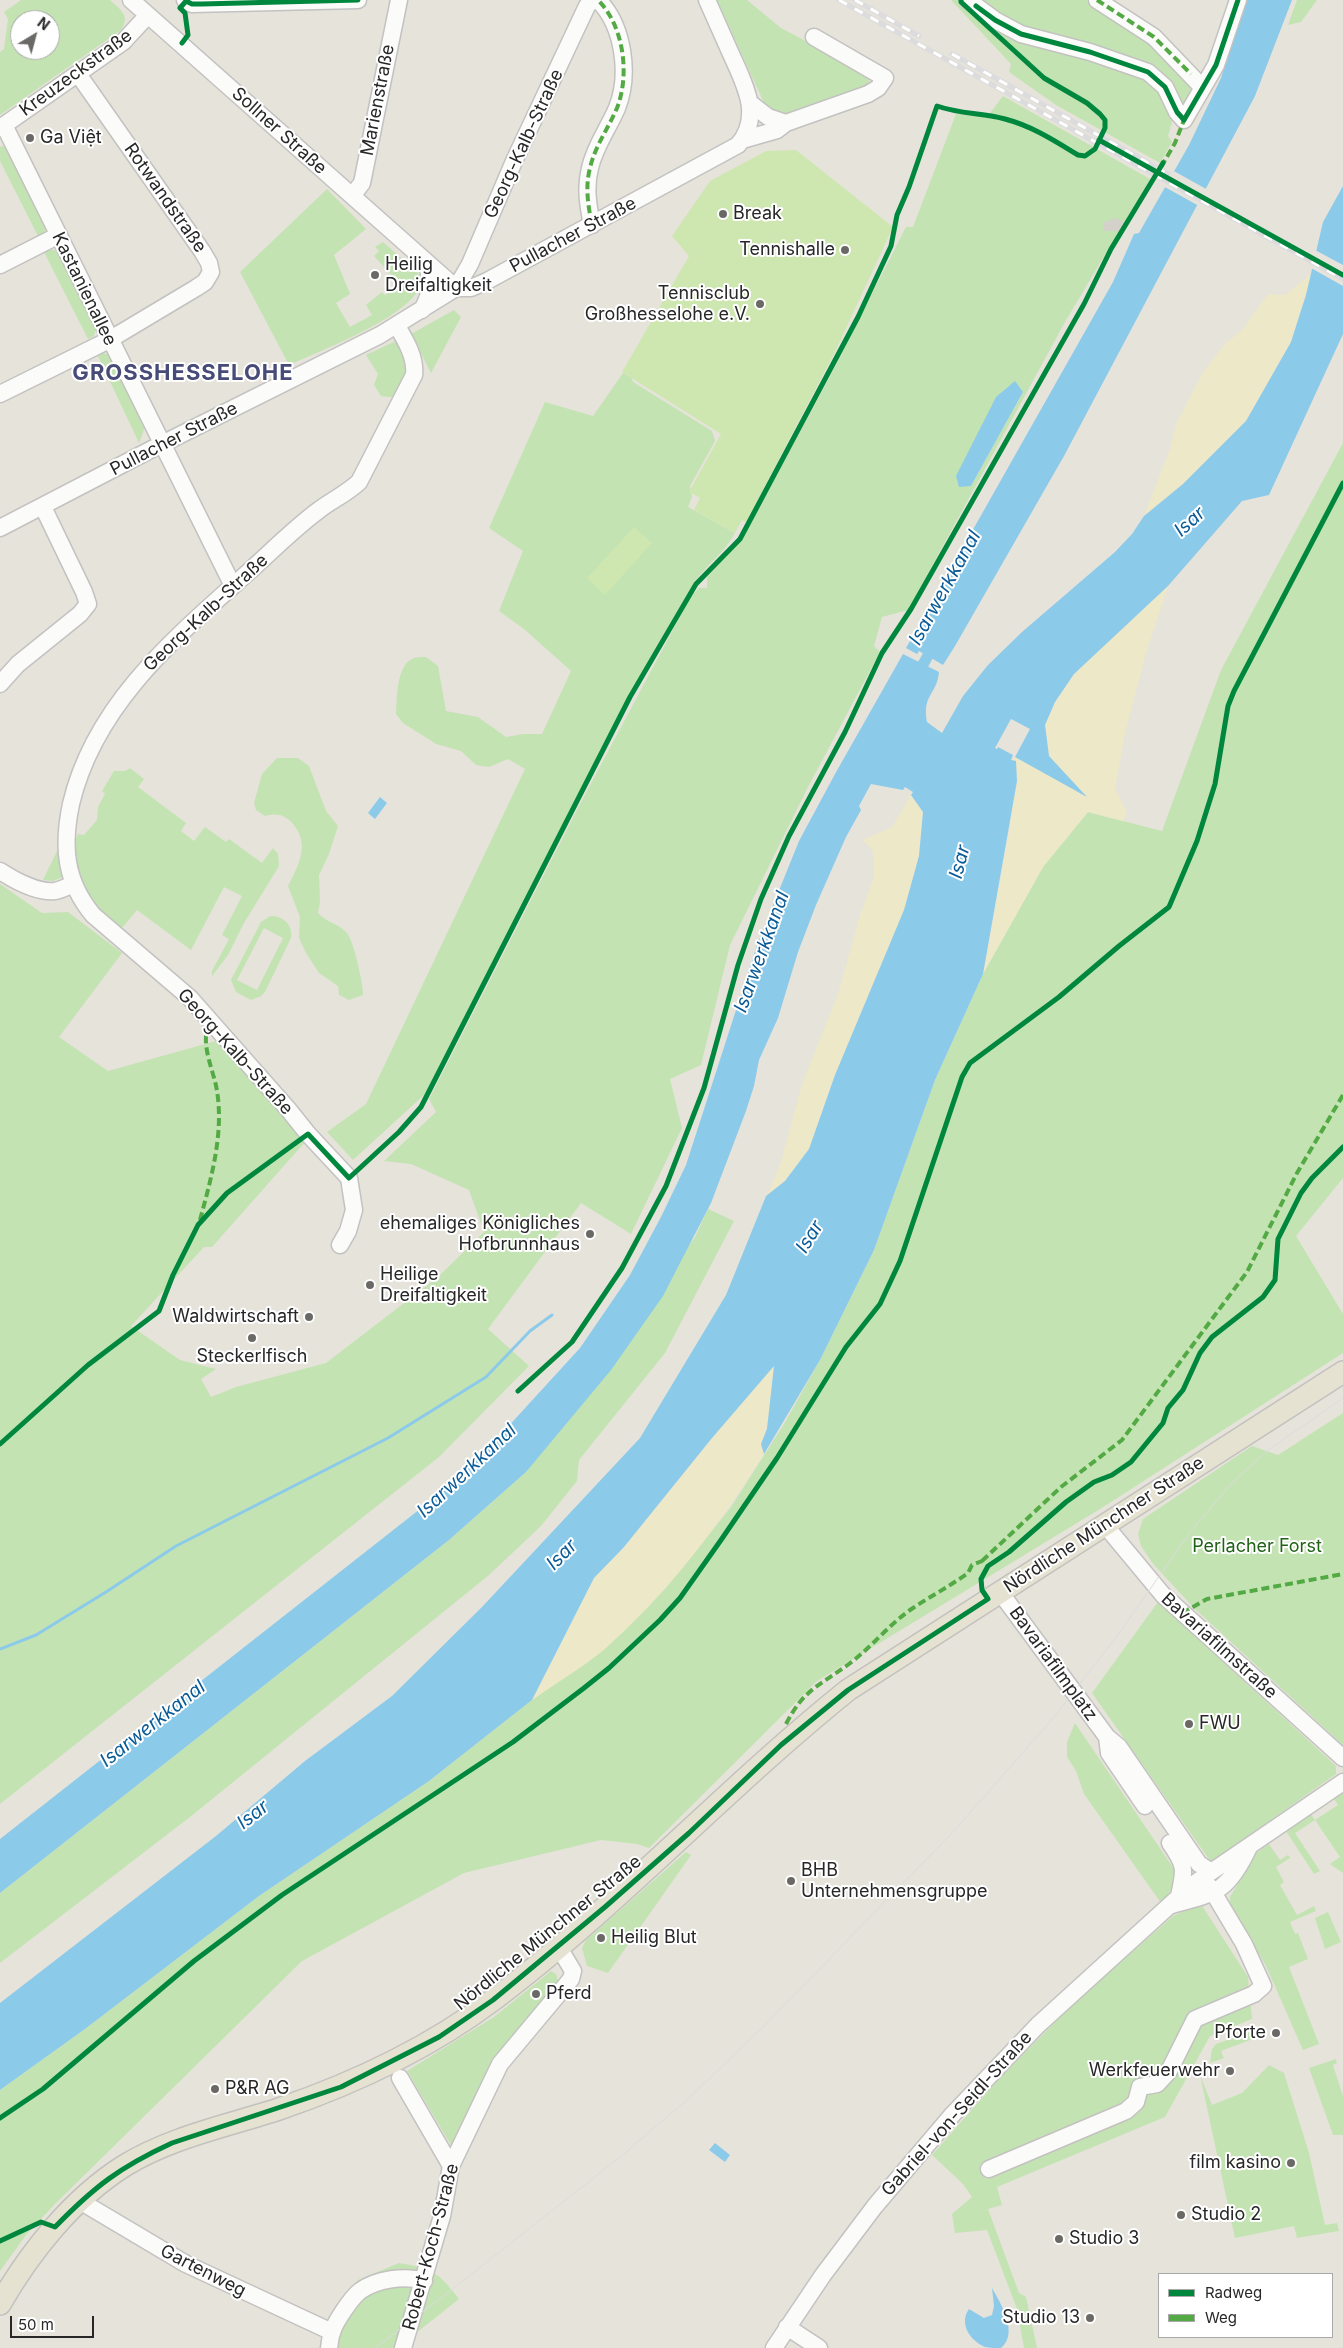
<!DOCTYPE html>
<html>
<head>
<meta charset="utf-8">
<style>
	body { margin:0 }
	#map { position:relative; width:1343px; height:2348px; overflow:hidden; background:#e6e3db; font-family:Inter,sans-serif }
	canvas { display:block }
	.legend { position:absolute; left:1158px; top:2273px; width:175px; height:65px; box-sizing:border-box; background:#fff; border:1px solid #a9a9a9; margin:0; padding:6px 9px; list-style:none; font-size:15px; color:#272727 }
	.legend li { display:flex; align-items:center; gap:10px; height:25px }
	.legend b { width:25px; border:1px solid #a9a9a9 }
	.north { position:absolute; left:10px; top:10px; width:50px; height:50px; box-sizing:border-box; background:#fff; border:1px solid #a9a9a9; border-radius:50%; rotate:37deg; font-size:14px; font-weight:700; line-height:20px; text-align:center; color:#272727 }
	.north::after { content:''; display:block; margin:auto; width:18px; height:22px; background:#6a6966; clip-path:polygon(50% 0,100% 100%,50% 72%,0 100%) }
	.scale { position:absolute; left:10px; top:2316px; width:84px; height:22px; box-sizing:border-box; border:2px solid #272727; border-top:0; padding-left:6px; font-size:15px; line-height:18px; white-space:nowrap; color:#272727; -webkit-text-stroke:4px #fff; paint-order:stroke }
</style>
</head>
<body>
<div id="map">
<canvas width="1343" height="2348"></canvas>
<ul class="legend">
<li><b style="height:6px;background:#00873e"></b>Radweg</li>
<li><b style="height:6px;background:#53aa44"></b>Weg</li>
</ul>
<div class="north">N</div>
<div class="scale">50 m</div>
</div>
<script>
const c = document.querySelector('canvas').getContext('2d');
c.lineJoin = 'round';
function fillPath(path, color) {
  c.fillStyle = color;
  c.fill(path, 'evenodd');
}
function strokePath(path, color, width, dash) {
  c.strokeStyle = color;
  c.lineWidth = width;
  c.lineCap = dash ? 'butt' : 'round';
  c.setLineDash(dash || []);
  c.stroke(path);
}
function label(font, color, halo, rows, align = 'center') {
  c.font = font + ' Inter,sans-serif';
  c.lineWidth = 4;
  c.setLineDash([]);
  c.textBaseline = 'middle';
  c.strokeStyle = halo;
  c.fillStyle = color;
  for (const [text, x, y, turn = 0] of rows) {
    c.save();
    c.translate(x, y);
    c.rotate((+turn || 0) * Math.PI / 180);
    c.textAlign = isNaN(turn) ? turn : align;
    if (halo) c.strokeText(text, 0, 0);
    c.fillText(text, 0, 0);
    c.restore();
  }
}
fillPath(new Path2D(`
	M 21,0 L 110,0 C 120,9 131,16 121,30 L 0,115 L 0,52 L 4,49 L 8,19 L 4,12 ZM 20,20 L 50,20 L 50,50 L 20,50 Z
	M 717,0 L 747,0 L 781,28 L 870,75 L 868,86 L 784,116 L 765,105 Z
	M 951,0 L 1086,0 L 1147,42 L 1152,40 L 1191,81 L 1189,98 L 1190,101 L 1175,112 L 1168,136 L 1172,142 L 1160,163 L 1056,105 L 1009,72 L 1011,64 Z
	M 1297,0 L 1317,0 L 1301,22 L 1288,25 Z
	M 1003,96 L 1150,179 L 1065,322 L 908,610 L 882,617 L 874,646 L 880,652 L 808,787 L 730,945 L 701,1065 L 670,1079 L 682,1128 L 631,1234 L 581,1203 L 488,1329 L 529,1366 L 439,1457 L 0,1804 L 0,884 L 42,913 L 68,912 L 122,953 L 59,1037 L 108,1071 L 223,1039 L 305,1142 L 212,1247 L 204,1247 L 131,1326 L 180,1360 L 216,1369 L 201,1379 L 211,1397 L 236,1387 L 326,1363 L 438,1277 L 484,1232 L 469,1190 L 411,1164 L 384,1161 L 436,1112 L 429,1099 L 580,804 L 691,596 L 699,588 L 707,588 L 707,577 L 743,538 L 750,525 L 828,380 L 906,227 L 913,227 L 956,114 L 987,117 ZM 1023,392 L 971,486 L 981,430 L 996,397 Z
	M 4,146 L 10,150 L 47,225 L 44,233 L 38,236 L 0,161 L 0,147 Z
	M 327,189 L 366,229 L 334,255 L 350,294 L 336,303 L 350,327 L 372,315 L 366,305 L 382,292 L 385,295 L 394,290 L 399,283 L 374,256 L 379,251 L 375,247 L 383,242 L 418,273 C 441,306 312,354 289,365 L 240,272 Z
	M 50,250 L 57,250 L 96,328 L 94,336 L 88,339 L 44,252 Z
	M 454,310 L 461,317 L 431,373 L 411,334 Z
	M 400,339 L 411,363 L 398,398 L 381,396 L 374,385 L 378,374 L 366,355 Z
	M 103,353 L 110,355 L 145,427 L 139,443 L 97,354 Z
	M 623,373 L 630,377 L 630,373 L 633,382 L 712,431 L 715,441 L 690,486 L 692,497 L 688,507 L 735,533 C 725,552 708,564 695,581 L 628,696 L 574,805 L 424,1095 L 353,1160 L 327,1132 L 366,1104 L 525,769 L 508,759 L 489,767 L 476,765 L 461,751 L 436,744 L 403,723 L 396,714 C 397,699 396,664 414,658 C 417,657 422,657 426,657 L 438,666 L 446,711 L 478,717 L 506,737 L 523,734 L 542,734 L 571,671 L 524,629 L 499,611 L 523,551 L 489,528 L 545,402 L 593,416 Z
	M 1343,443 L 1343,1178 L 1296,1236 L 1343,1314 L 1343,1353 L 1100,1509 L 817,1681 L 649,1848 L 637,1844 L 601,1840 L 464,1873 L 302,1961 L 55,2204 L 26,2235 L 0,2271 L 0,2090 L 85,2029 L 259,1896 L 429,1781 L 532,1700 L 605,1648 L 665,1589 L 731,1507 L 784,1424 L 820,1360 L 874,1250 L 935,1080 L 983,974 L 1043,867 L 1088,812 L 1162,831 L 1221,670 Z
	M 277,758 L 298,758 L 309,766 L 326,811 L 338,826 L 329,854 L 319,875 L 320,902 L 318,913 C 326,922 339,924 347,933 C 354,942 363,983 363,995 L 349,1000 L 339,995 L 338,986 L 319,973 L 306,953 L 299,938 L 300,917 L 288,886 C 299,865 310,844 293,824 C 284,814 277,813 265,816 L 256,810 L 254,803 L 262,774 Z
	M 130,768 L 144,779 L 138,787 L 186,823 L 181,831 L 194,841 L 205,827 L 226,842 L 229,839 L 262,863 L 273,848 L 278,854 L 279,866 L 244,923 L 228,955 L 212,976 L 212,971 L 229,939 L 222,935 L 242,896 L 224,887 L 191,950 L 137,910 L 121,929 C 110,919 99,910 90,898 C 80,885 69,848 78,834 L 84,835 L 97,820 L 98,807 L 105,794 L 102,791 L 114,771 L 125,771 Z
	M 58,849 L 63,877 L 53,881 L 43,880 Z
	M 270,916 C 283,916 293,924 291,938 L 265,992 L 261,996 L 251,1000 L 236,992 L 231,980 L 261,922 ZM 264,928 L 283,938 L 257,990 L 237,980 Z
	M 708,1209 L 734,1221 L 665,1353 L 579,1460 L 577,1481 L 541,1526 L 489,1575 L 190,1817 L 0,1963 L 0,1893 L 449,1540 L 526,1472 L 695,1237 Z
	M 1343,1413 L 1343,1745 L 1195,1609 L 1154,1565 L 1141,1546 L 1138,1534 L 1143,1519 L 1252,1446 L 1278,1455 Z
	M 1158,1602 L 1336,1766 L 1336,1774 L 1211,1862 L 1092,1693 Z
	M 1075,1723 L 1174,1869 L 1174,1887 L 1161,1903 L 1084,1794 L 1076,1771 L 1067,1757 L 1067,1742 Z
	M 1343,1793 L 1343,1873 L 1330,1864 L 1340,1857 L 1315,1820 L 1295,1833 L 1320,1871 L 1314,1874 L 1286,1831 L 1311,1814 L 1315,1820 L 1338,1805 L 1334,1799 Z
	M 1269,1844 L 1280,1860 L 1288,1855 L 1290,1858 L 1276,1867 L 1284,1882 L 1280,1885 L 1297,1915 L 1314,1906 L 1316,1911 L 1290,1922 L 1295,1934 L 1298,1933 L 1308,1959 L 1289,1967 L 1319,2044 L 1303,2050 L 1266,1966 L 1230,1904 L 1230,1897 L 1255,1854 Z
	M 686,1852 L 691,1855 L 608,1973 L 587,1966 L 582,1948 L 586,1940 Z
	M 1201,1904 L 1248,1977 L 1252,2019 L 1210,2036 L 1165,2117 L 997,2187 L 1002,2205 L 988,2209 L 1019,2293 L 1026,2297 L 1037,2348 L 1024,2348 L 1017,2309 L 987,2230 L 955,2233 L 952,2214 L 972,2197 L 963,2184 L 932,2155 L 997,2081 L 1069,2008 L 1173,1916 Z
	M 1328,1912 L 1341,1942 L 1325,1949 L 1315,1918 Z
	M 551,1971 L 556,1974 L 558,1981 L 454,2150 L 407,2071 L 494,2017 Z
	M 1255,2030 L 1258,2037 L 1221,2051 L 1224,2058 L 1210,2063 L 1212,2049 L 1216,2044 Z
	M 1336,2059 L 1337,2063 L 1333,2065 L 1343,2096 L 1343,2135 L 1333,2135 L 1309,2068 Z
	M 1269,2065 L 1284,2073 L 1309,2153 L 1325,2225 L 1337,2223 L 1339,2231 L 1297,2238 L 1294,2226 L 1235,2238 L 1200,2075 L 1212,2105 L 1242,2093 Z
	M 399,2263 C 433,2268 439,2273 459,2299 L 416,2333 L 411,2348 L 321,2348 L 324,2327 L 337,2307 L 358,2280 Z`), '#c3e3b2');
fillPath(new Path2D(`
	M 1312,273 L 1291,342 L 1246,421 L 1183,484 L 1144,516 L 1170,449 L 1176,424 L 1202,374 L 1224,345 L 1243,329 L 1268,294 L 1285,295 Z
	M 1168,586 L 1146,653 L 1125,733 L 1115,789 L 1127,812 L 1123,821 L 1088,812 L 1043,867 L 983,974 L 1010,827 L 1016,761 L 1013,760 L 1015,757 L 1085,796 L 1049,756 L 1045,725 L 1055,702 L 1074,674 Z
	M 911,795 L 923,812 L 919,856 L 904,910 L 835,1075 L 809,1149 L 785,1181 L 767,1196 L 780,1165 L 802,1084 L 838,994 L 860,915 L 874,877 L 873,851 L 863,840 L 892,827 Z
	M 774,1365 C 770,1391 771,1420 761,1444 L 764,1454 C 720,1524 669,1592 606,1648 C 584,1667 556,1683 532,1700 L 594,1578 L 624,1547 L 712,1438 Z`), '#ece8c8');
fillPath(new Path2D(`
	M 796,150 L 893,227 L 835,352 L 746,522 L 742,520 L 735,533 L 694,510 L 700,498 L 689,492 L 721,434 L 622,372 L 689,256 L 672,236 L 710,181 L 766,151 Z
	M 634,527 L 652,543 L 605,595 L 587,578 Z`), '#cee7b0');
fillPath(new Path2D(`
	M 1115,218 L 1127,223 L 1122,231 L 1104,231 L 1103,223 Z`), '#d4d1ca');
fillPath(new Path2D(`
	M 1246,0 L 1292,0 L 1255,96 L 1064,456 L 955,646 L 943,665 L 919,651 L 917,654 L 906,648 L 1113,282 L 1134,234 L 1139,233 L 1189,145 L 1221,78 Z
	M 1343,186 L 1343,334 L 1269,495 L 1242,501 L 1168,586 L 1074,674 L 1055,702 L 1045,725 L 1049,756 L 1087,797 L 1015,757 L 1030,729 L 1013,720 L 1011,719 L 995,748 L 997,749 L 998,747 L 1013,755 L 1011,760 L 1016,761 L 1017,781 L 983,974 L 935,1080 L 874,1250 L 820,1360 L 764,1454 L 761,1444 L 767,1429 L 774,1366 L 712,1438 L 624,1547 L 594,1578 L 532,1700 L 429,1781 L 259,1896 L 85,2029 L 0,2090 L 0,2003 L 216,1836 L 305,1761 L 392,1696 L 482,1607 L 640,1438 L 726,1295 L 766,1196 L 785,1181 L 809,1149 L 835,1075 L 904,910 L 919,856 L 923,812 L 911,795 L 913,792 L 905,787 L 903,790 L 871,784 L 859,806 L 861,810 L 846,837 L 816,905 L 798,952 L 778,1018 L 759,1060 L 754,1086 L 746,1111 L 711,1203 L 663,1296 L 611,1370 L 526,1472 L 449,1540 L 0,1893 L 0,1839 L 420,1509 L 494,1442 L 580,1348 L 630,1275 L 661,1217 L 686,1165 L 757,945 L 799,841 L 835,774 L 903,654 L 939,672 C 937,695 922,694 927,722 L 942,733 L 963,696 L 988,665 L 1022,632 L 1115,552 L 1132,534 L 1144,516 L 1183,484 L 1246,421 L 1291,342 L 1306,295 L 1323,222 Z
	M 1015,381 L 1023,392 L 971,486 L 959,487 L 956,476 L 996,397 Z
	M 380,797 L 387,803 L 375,819 L 368,813 Z
	M 715,2143 L 730,2155 L 725,2162 L 709,2150 Z
	M 992,2288 C 1001,2304 1019,2333 1001,2348 C 996,2348 989,2348 985,2347 C 969,2340 959,2323 969,2309 L 984,2318 L 992,2315 L 994,2306 Z`), '#8ccaea');
fillPath(new Path2D(`
	M 1172,170 L 1208,190 L 1199,206 L 1163,186 Z
	M 1315,250 L 1343,265 L 1343,286 L 1311,268 Z`), '#e6e3db');
strokePath(new Path2D(`
	M 0,1649 L 36,1635 L 106,1592 L 176,1546 L 388,1438 L 486,1377 L 530,1331 L 552,1315`), '#8ccaea', 3);
strokePath(new Path2D(`
	M 916,677 L 935,643`), '#8ccaea', 11);
const minor = new Path2D(`
	M 131,0 L 456,288
	M 185,0 L 192,4 L 358,0
	M 968,0 L 995,20 L 1021,34 L 1090,52 L 1148,72 L 1165,87 L 1177,112 L 1184,120 L 1216,65 L 1238,0
	M 1097,0 L 1154,37 L 1202,87
	M 750,103 L 768,117 L 786,123
	M 4,125 L 233,586
	M 0,128 L 123,42 L 148,15
	M 742,140 L 777,130 L 786,123 L 868,94 L 878,88 L 885,78 L 814,37
	M 352,196 L 362,183 L 399,0
	M 592,225 C 588,205 585,187 590,168 C 595,146 608,129 617,108 C 630,75 624,26 598,0
	M 0,265 L 59,235
	M 456,288 L 470,264 L 515,159 L 587,6 L 592,0
	M 422,310 C 432,292 432,281 426,262
	M 0,394 L 109,340 L 196,288 L 205,282 L 211,272 L 209,263 L 202,251 L 78,74
	M 0,528 L 152,449 L 380,335 L 456,288 L 471,288 L 487,281 L 738,145 C 763,116 744,83 731,54 C 723,36 715,18 707,0
	M 0,684 L 18,664 L 80,614 L 88,604 L 84,592 L 43,507
	M 0,871 C 14,880 38,893 55,891 C 61,890 67,887 73,884
	M 340,1245 L 348,1231 L 354,1210 L 349,1178 L 308,1134 L 288,1109 L 190,998 L 93,915 C 65,881 62,847 71,804 C 94,706 172,640 244,576 C 269,554 292,530 319,510 C 332,500 346,494 359,482 L 414,375 C 416,358 406,341 397,326
	M 1104,1524 L 1163,1595 L 1343,1758
	M 1000,1592 L 1107,1737 L 1119,1747 L 1199,1864 L 1210,1871
	M 1107,1737 L 1109,1753 L 1145,1806
	M 1170,1843 C 1186,1866 1185,1869 1179,1896
	M 1172,1905 C 1216,1893 1228,1892 1249,1847
	M 400,2078 L 451,2166
	M 989,2169 L 1126,2111 L 1136,2102 L 1140,2087 L 1157,2084 L 1169,2071 L 1195,2019 L 1254,1994 L 1263,1986 L 1244,1944 L 1210,1887
	M 80,2201 L 186,2264 L 332,2332
	M 787,2327 L 819,2348
	M 329,2348 C 330,2343 330,2337 332,2333 C 334,2323 352,2297 360,2291 C 377,2279 405,2275 424,2281
	M 403,2348 L 442,2216 L 451,2166 L 500,2064 L 571,1979 L 573,1971 L 558,1946
	M 774,2348 L 823,2275 L 875,2206 L 953,2114 L 1038,2025 L 1192,1885 L 1343,1782`);
const major = new Path2D(`
	M 0,2304 C 30,2252 72,2199 124,2166 C 171,2137 227,2126 279,2109 C 355,2083 429,2048 493,2000 C 619,1905 726,1788 848,1690 L 1343,1372`);
strokePath(minor, '#c3c2c1', 19);
strokePath(major, '#c3c1bf', 24);
strokePath(minor, '#fbfbfa', 16);
strokePath(major, '#e5e2d1', 21);
strokePath(new Path2D(`
	M 375,2348 L 450,2291 L 620,2157 L 688,2099 L 762,2028 L 953,1832 L 1055,1716 L 1120,1632 L 1190,1532 L 1233,1482 L 1267,1451 L 1343,1398`), '#dcdbdd', 1);
const rail = new Path2D(`
	M 839,0 L 1343,279
	M 855,0 L 919,36
	M 952,54 L 1168,174`);
strokePath(rail, '#dcdbdd', 5);
strokePath(rail, '#fff', 3, [9]);
strokePath(new Path2D(`
	M 1097,0 L 1154,37 L 1191,74
	M 1161,167 L 1175,143 L 1184,120
	M 592,225 C 588,205 585,187 590,168 C 595,146 608,129 617,108 C 630,75 624,26 598,0
	M 200,1220 C 211,1179 224,1134 217,1091 C 214,1070 197,1039 212,1020
	M 982,1561 L 1061,1487 L 1122,1440 L 1247,1272 L 1297,1173 L 1343,1095
	M 1182,1613 L 1207,1599 L 1343,1574
	M 786,1724 C 804,1689 819,1686 849,1664 C 872,1647 889,1624 913,1608 C 931,1596 950,1586 968,1573 L 972,1565 L 982,1561 L 986,1564`), '#53aa44', 4, [8, 4]);
strokePath(new Path2D(`
	M 976,6 L 995,20 L 1021,34 L 1090,52 L 1148,72 L 1165,87 L 1177,112 L 1184,120 L 1216,65 L 1238,0
	M 182,43 L 188,35 L 185,13 L 180,8 L 186,1 L 192,4 L 202,4 L 358,0
	M 1099,140 L 1343,275
	M 518,1391 L 572,1342 L 622,1268 L 666,1186 L 704,1088 L 738,965 L 761,899 L 789,836 L 845,732 L 882,653 L 911,609 L 1084,304 L 1111,249 L 1163,163
	M 0,1444 L 88,1365 L 159,1311 L 173,1275 L 198,1225 L 227,1193 L 308,1134 L 349,1178 L 399,1132 L 421,1107 L 630,697 L 696,584 L 740,539 L 858,317 L 891,246 L 897,215 L 909,187 L 937,106 C 959,114 983,113 1005,119 C 1032,126 1055,141 1078,155 L 1085,156 L 1095,149 L 1105,128 L 1105,120 L 1100,114 L 1087,103 L 1044,78 L 961,2 L 961,0
	M 0,2118 L 43,2089 L 194,1961 L 282,1895 L 513,1742 L 584,1688 L 609,1668 L 660,1620 L 680,1598 L 721,1540 L 777,1458 L 846,1347 L 880,1304 L 900,1261 L 962,1077 L 970,1063 L 1059,997 L 1119,946 L 1169,907 L 1197,841 L 1215,784 L 1228,706 L 1234,691 L 1343,483
	M 0,2241 L 41,2222 L 55,2227 C 95,2186 120,2167 172,2143 L 341,2087 L 439,2037 L 493,2000 L 605,1907 L 689,1833 L 781,1745 L 848,1690 L 988,1599 L 982,1590 L 981,1579 L 988,1566 L 1009,1552 L 1066,1502 L 1094,1482 L 1112,1475 L 1131,1462 L 1163,1423 L 1168,1408 L 1183,1390 L 1200,1353 L 1212,1337 L 1263,1297 L 1275,1280 L 1278,1239 L 1301,1193 L 1312,1178 L 1343,1147`), '#00873e', 5);
for (const [x, y, r, color] of [
	[30,138,5,"#6a6966"],
	[723,214,5,"#6a6966"],
	[845,250,5,"#6a6966"],
	[375,275,5,"#6a6966"],
	[760,304,5,"#6a6966"],
	[590,1234,5,"#6a6966"],
	[370,1285,5,"#6a6966"],
	[309,1317,5,"#6a6966"],
	[252,1338,5,"#6a6966"],
	[1189,1724,5,"#6a6966"],
	[791,1881,5,"#6a6966"],
	[601,1938,5,"#6a6966"],
	[536,1994,5,"#6a6966"],
	[1276,2033,5,"#6a6966"],
	[1230,2071,5,"#6a6966"],
	[215,2089,5,"#6a6966"],
	[1291,2163,5,"#6a6966"],
	[1181,2215,5,"#6a6966"],
	[1059,2239,5,"#6a6966"],
	[1090,2318,5,"#6a6966"]
]) {
  const dot = new Path2D();
  dot.arc(x, y, r, 0, 2 * Math.PI);
  c.fillStyle = color;
  c.fill(dot);
  strokePath(dot, '#fff', 2);
}
label('18px', '#272727', '#fff', [
	["Kreuzeckstraße",76,73,-36],
	["Marienstraße",378,100,-79],
	["Sollner Straße",279,131,42],
	["Georg-Kalb-Straße",524,144,-65],
	["Rotwandstraße",165,198,55],
	["Pullacher Straße",573,235,-28],
	["Kastanienallee",84,289,64],
	["Pullacher Straße",174,439,-27],
	["Georg-Kalb-Straße",206,613,-43],
	["Georg-Kalb-Straße",235,1052,48],
	["Nördliche Münchner Straße",1104,1525,-33],
	["Bavariafilmstraße",1219,1646,42],
	["Bavariafilmplatz",1053,1664,54],
	["Nördliche Münchner Straße",548,1933,-39],
	["Gabriel-von-Seidl-Straße",957,2114,-48],
	["Robert-Koch-Straße",431,2247,-75],
	["Gartenweg",203,2271,27]
]);
label('18px', '#272727', '#fff', [
	["Ga Việt",40,138],
	["Break",733,214],
	["Tennishalle",835,250,"right"],
	["Heilig",385,265],
	["Dreifaltigkeit",385,286],
	["Tennisclub",750,294,"right"],
	["Großhesselohe e.V.",750,315,"right"],
	["ehemaliges Königliches",580,1224,"right"],
	["Hofbrunnhaus",580,1245,"right"],
	["Heilige",380,1275],
	["Dreifaltigkeit",380,1296],
	["Waldwirtschaft",299,1317,"right"],
	["Steckerlfisch",252,1357,"center"],
	["FWU",1199,1724],
	["BHB",801,1871],
	["Unternehmensgruppe",801,1892],
	["Heilig Blut",611,1938],
	["Pferd",546,1994],
	["Pforte",1266,2033,"right"],
	["Werkfeuerwehr",1220,2071,"right"],
	["P&R AG",225,2089],
	["film kasino",1281,2163,"right"],
	["Studio 2",1191,2215],
	["Studio 3",1069,2239],
	["Studio 13",1080,2318,"right"]
], 'left');
label('18px', '#206317', '#fff', [
	["Perlacher Forst",1257,1547]
]);
label('italic 19px', '#0a5b97', '#fff', [
	["Isar",1190,522,-42],
	["Isarwerkkanal",945,588,-61],
	["Isar",960,862,-75],
	["Isarwerkkanal",762,952,-70],
	["Isar",810,1237,-58],
	["Isarwerkkanal",467,1471,-43],
	["Isar",562,1555,-45],
	["Isarwerkkanal",153,1724,-38],
	["Isar",253,1815,-38]
]);
c.letterSpacing = '1px';
label('bold 22px', '#474b78', '#fff', [
	["GROSSHESSELOHE",183,373]
]);
c.letterSpacing = '0px';
</script>
</body>
</html>
